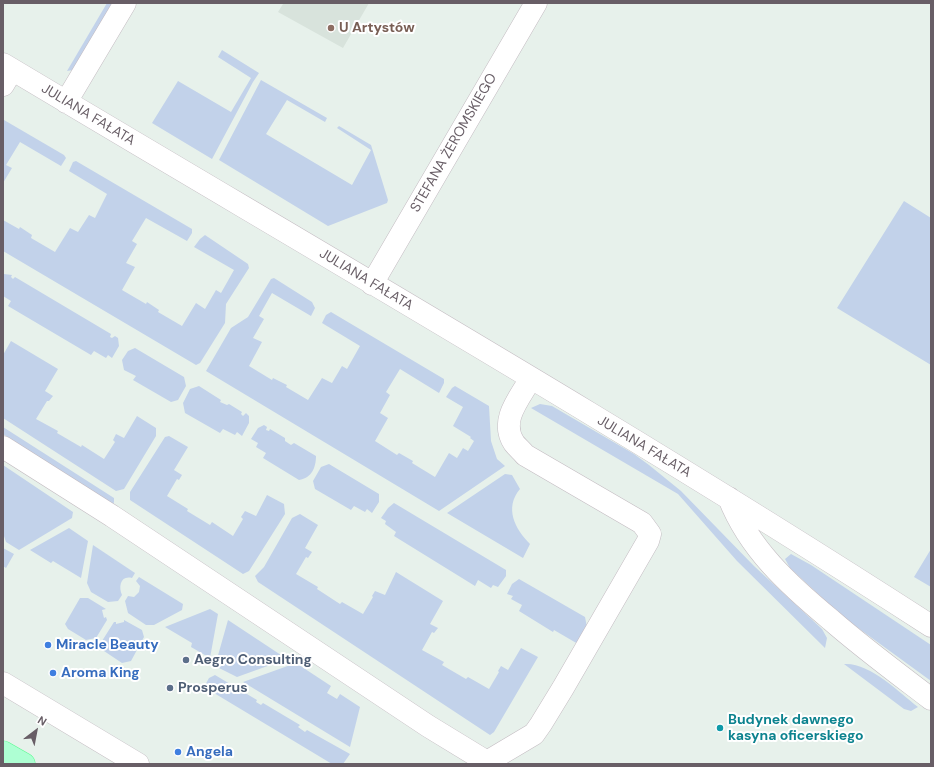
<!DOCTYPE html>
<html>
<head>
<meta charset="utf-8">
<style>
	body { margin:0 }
	#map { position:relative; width:934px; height:767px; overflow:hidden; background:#e7f1eb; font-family:"DM Sans",sans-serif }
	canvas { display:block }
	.frame { position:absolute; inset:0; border:4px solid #685e66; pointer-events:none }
	.north { position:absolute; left:16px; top:711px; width:40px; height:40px; -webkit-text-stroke:3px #fff; paint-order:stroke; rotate:32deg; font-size:11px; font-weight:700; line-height:16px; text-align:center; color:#685e66 }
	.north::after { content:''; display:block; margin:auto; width:14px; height:18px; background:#685e66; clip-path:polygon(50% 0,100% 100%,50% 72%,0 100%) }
</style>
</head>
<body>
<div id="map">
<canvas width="934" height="767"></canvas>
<div class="frame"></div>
<div class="north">N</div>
</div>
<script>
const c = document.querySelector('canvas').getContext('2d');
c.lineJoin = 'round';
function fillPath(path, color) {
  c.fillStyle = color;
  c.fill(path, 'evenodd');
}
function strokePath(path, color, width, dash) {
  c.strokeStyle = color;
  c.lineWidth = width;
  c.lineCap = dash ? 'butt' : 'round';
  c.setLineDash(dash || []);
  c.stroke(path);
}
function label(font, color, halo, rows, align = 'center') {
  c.font = font + ' "DM Sans",sans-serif';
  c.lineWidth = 4;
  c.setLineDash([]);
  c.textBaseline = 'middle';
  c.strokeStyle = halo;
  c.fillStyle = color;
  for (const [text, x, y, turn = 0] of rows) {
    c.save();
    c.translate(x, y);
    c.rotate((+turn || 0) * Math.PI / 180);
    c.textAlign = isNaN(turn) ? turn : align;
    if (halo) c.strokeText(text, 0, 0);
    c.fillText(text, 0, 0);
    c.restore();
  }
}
fillPath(new Path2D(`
	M 281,3 L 369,3 L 343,48 L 278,12 L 283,4 Z`), '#d8e3dc');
fillPath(new Path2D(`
	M 107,3 L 113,3 L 73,70 L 67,71 Z
	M 222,50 L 259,73 L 253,82 L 212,159 L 152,123 L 178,81 L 231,112 L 251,78 L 218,57 Z
	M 261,80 L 327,118 L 325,122 L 287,100 L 266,134 L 352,185 L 371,150 L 337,128 L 339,126 L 371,145 L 388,200 L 387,203 L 328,226 L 219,160 Z
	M 4,120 L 64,155 L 66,158 L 61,166 L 20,142 L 6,165 L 12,168 L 3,183 L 3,122 Z
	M 76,161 L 192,229 L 192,233 L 187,241 L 146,218 L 132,241 L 137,244 L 126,263 L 135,267 L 122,290 L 146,304 L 147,302 L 159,310 L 158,312 L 182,326 L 196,303 L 205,309 L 216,290 L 221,293 L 234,270 L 194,247 L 200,239 L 205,235 L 248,264 L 249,268 L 226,304 L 225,323 L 200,363 L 196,365 L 3,251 L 3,220 L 19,229 L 20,227 L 32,235 L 31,238 L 55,252 L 70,228 L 78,232 L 89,215 L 95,218 L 107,194 L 69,171 L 73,162 Z
	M 904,201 L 931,218 L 931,365 L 837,308 Z
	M 4,274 L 12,275 L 11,277 L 13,279 L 15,277 L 111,334 L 110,337 L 112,338 L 115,336 L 118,338 L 119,346 L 112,358 L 108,355 L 106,358 L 94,351 L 91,355 L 8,306 L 11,301 L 3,296 Z
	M 274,278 L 312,302 L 315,308 L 311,316 L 272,293 L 259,316 L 264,319 L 253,338 L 262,342 L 249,366 L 272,380 L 273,378 L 287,385 L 286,387 L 308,400 L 322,378 L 332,383 L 342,366 L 347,369 L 360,346 L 322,323 L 326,315 L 331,312 L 444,379 L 444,383 L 439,393 L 400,369 L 386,392 L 390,395 L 380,413 L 388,418 L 375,441 L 397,455 L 399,453 L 413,461 L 412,463 L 435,477 L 449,453 L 457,458 L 463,448 L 468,451 L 474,441 L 470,438 L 471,437 L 453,426 L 463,407 L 446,397 L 452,388 L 455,386 L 489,406 L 491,441 L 497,459 L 505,466 L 439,511 L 206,371 L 231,328 L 248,317 L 271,279 Z
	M 11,341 L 58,369 L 45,391 L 53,396 L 49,401 L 47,401 L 36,419 L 58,431 L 57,433 L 81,447 L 82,445 L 104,459 L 115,442 L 113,440 L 116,434 L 124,438 L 137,416 L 156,428 L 156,436 L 124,489 L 116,491 L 3,418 L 3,355 Z
	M 135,348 L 184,377 L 186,386 L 178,400 L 171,402 L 133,380 L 136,376 L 124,370 L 122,360 L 128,351 Z
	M 199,386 L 221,400 L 220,402 L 227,405 L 229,404 L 242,412 L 241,414 L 243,416 L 246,413 L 249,416 L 249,423 L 242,436 L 237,432 L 235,435 L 223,429 L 220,433 L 185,413 L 183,403 L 190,389 Z
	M 540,404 L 552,406 L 634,454 L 649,465 L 681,491 L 754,566 L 822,629 L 827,638 L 825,648 L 737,561 L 678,494 L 531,408 Z
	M 264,425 L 267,427 L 266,430 L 269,431 L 270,429 L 285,438 L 285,441 L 291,445 L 294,443 L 316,456 C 316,467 312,478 299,480 L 263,458 L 266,453 L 256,447 L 258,443 L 251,439 L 258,428 Z
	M 3,427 L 114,498 L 114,502 L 112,507 L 3,434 Z
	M 169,436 L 188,447 L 174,470 L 182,475 L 179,480 L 177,479 L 167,496 L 188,509 L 187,511 L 210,525 L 212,522 L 233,536 L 243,519 L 241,517 L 245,511 L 256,516 L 267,495 L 284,504 L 285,514 L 249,571 L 243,574 L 130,500 L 130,492 L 165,437 Z
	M 329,464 L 379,494 L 379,502 L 372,513 L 367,509 L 365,512 L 354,506 L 351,510 L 315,489 L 313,481 L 321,467 Z
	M 3,465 L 73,512 L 72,518 L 19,550 L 6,542 L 3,533 Z
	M 505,474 L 512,475 L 520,489 C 504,508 515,529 530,544 L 523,558 L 447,513 Z
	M 394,503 L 506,570 L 506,576 L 498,587 L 493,585 L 491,588 L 478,580 L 475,586 L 394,536 L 396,532 L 385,524 L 386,521 L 381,518 L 388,508 Z
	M 300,514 L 318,525 L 305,548 L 312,552 L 308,558 L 306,557 L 296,574 L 318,587 L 317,589 L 340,604 L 342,602 L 363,614 L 373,597 L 372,596 L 375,591 L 385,595 L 396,572 L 443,601 L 430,624 L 438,628 L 434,633 L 432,632 L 422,650 L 444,662 L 442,665 L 466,679 L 468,677 L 489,689 L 499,672 L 498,671 L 501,666 L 508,670 L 521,648 L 538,657 L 494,732 L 490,735 L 258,582 L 255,576 L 264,567 L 292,518 Z
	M 69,528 L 88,541 L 81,578 L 53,561 L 51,563 L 30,550 Z
	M 93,545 L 135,573 L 132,578 C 121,575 118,586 122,595 L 118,601 L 108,602 L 91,592 L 87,583 Z
	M 3,548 L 14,554 L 6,568 L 3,566 Z
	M 931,549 L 931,587 L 914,577 Z
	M 791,554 L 811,565 L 931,645 L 931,681 L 843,617 L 790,568 L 785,559 Z
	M 139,577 L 183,604 L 182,610 L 154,625 L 146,625 L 128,613 L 125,601 L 128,596 L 134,597 L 139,592 L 140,586 L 136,581 Z
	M 519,579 L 585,617 L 587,627 L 578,644 L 554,630 L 553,632 L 519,611 L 522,605 L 511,599 L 513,596 L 507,594 L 512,584 Z
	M 80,598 L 88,598 L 106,609 L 102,610 L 104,618 L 106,617 L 107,620 L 96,638 L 86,640 L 68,629 L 65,624 Z
	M 210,609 L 218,614 L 210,658 L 191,647 L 192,643 L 165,627 Z
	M 124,620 L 142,630 L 144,637 L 131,661 L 122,663 L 104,651 L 102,641 L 114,622 L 116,622 L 116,624 L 124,622 Z
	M 228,620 L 287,659 L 237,677 L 215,666 Z
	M 296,663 L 331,686 L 327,693 L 337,699 L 340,694 L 360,707 L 350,747 L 243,682 Z
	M 844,664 C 869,662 899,692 918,707 L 911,711 L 904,709 Z
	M 215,675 L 257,700 L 256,702 L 261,705 L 263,703 L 300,725 L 298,727 L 305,732 L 307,730 L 350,754 L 343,764 L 332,764 L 204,687 L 209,678 Z`), '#c2d2ea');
const minor = new Path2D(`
	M 3,64 C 314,250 628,430 931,626
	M 3,85 L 12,70
	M 66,102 L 125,3
	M 372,284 L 536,3
	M 3,447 L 112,516 L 428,726 L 487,762 L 534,734 L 541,724 L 563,688 L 648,541 L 650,534 L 642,523 L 525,455 C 522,451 517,447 514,443 C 499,420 520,398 531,378
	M 729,498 C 749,549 789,585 831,620 C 863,648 897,673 931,699
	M 3,683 L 138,764`);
const primary = new Path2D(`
	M 3,752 L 24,764`);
strokePath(minor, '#c3bbc1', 23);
strokePath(primary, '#57fb8e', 23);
strokePath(minor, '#fff', 22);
strokePath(primary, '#aeffd3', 22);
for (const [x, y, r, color] of [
	[331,28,4,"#8d6e63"],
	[48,645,4,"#3f7fe0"],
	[186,660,4,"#5c6f8a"],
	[53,673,4,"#3f7fe0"],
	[170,688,4,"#5c6f8a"],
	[720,728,4,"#0f9aa8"],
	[178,752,4,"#3f7fe0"]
]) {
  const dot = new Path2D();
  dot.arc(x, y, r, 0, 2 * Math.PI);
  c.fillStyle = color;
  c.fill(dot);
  strokePath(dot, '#fff', 1.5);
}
label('bold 14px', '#785e54', '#fff', [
	["U Artystów",339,28]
], 'left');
label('14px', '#685e66', '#fff', [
	["JULIANA FAŁATA",88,115,31],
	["STEFANA ŻEROMSKIEGO",454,143,-60],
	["JULIANA FAŁATA",366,280,31],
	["JULIANA FAŁATA",644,447,31]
]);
label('bold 14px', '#366cbe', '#fff', [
	["Miracle Beauty",56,645],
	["Aroma King",61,673],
	["Angela",186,752]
], 'left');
label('bold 14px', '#4e5e75', '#fff', [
	["Aegro Consulting",194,660],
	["Prosperus",178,688]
], 'left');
label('bold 14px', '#0d838f', '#fff', [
	["Budynek dawnego",728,720],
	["kasyna oficerskiego",728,736]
], 'left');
</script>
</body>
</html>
